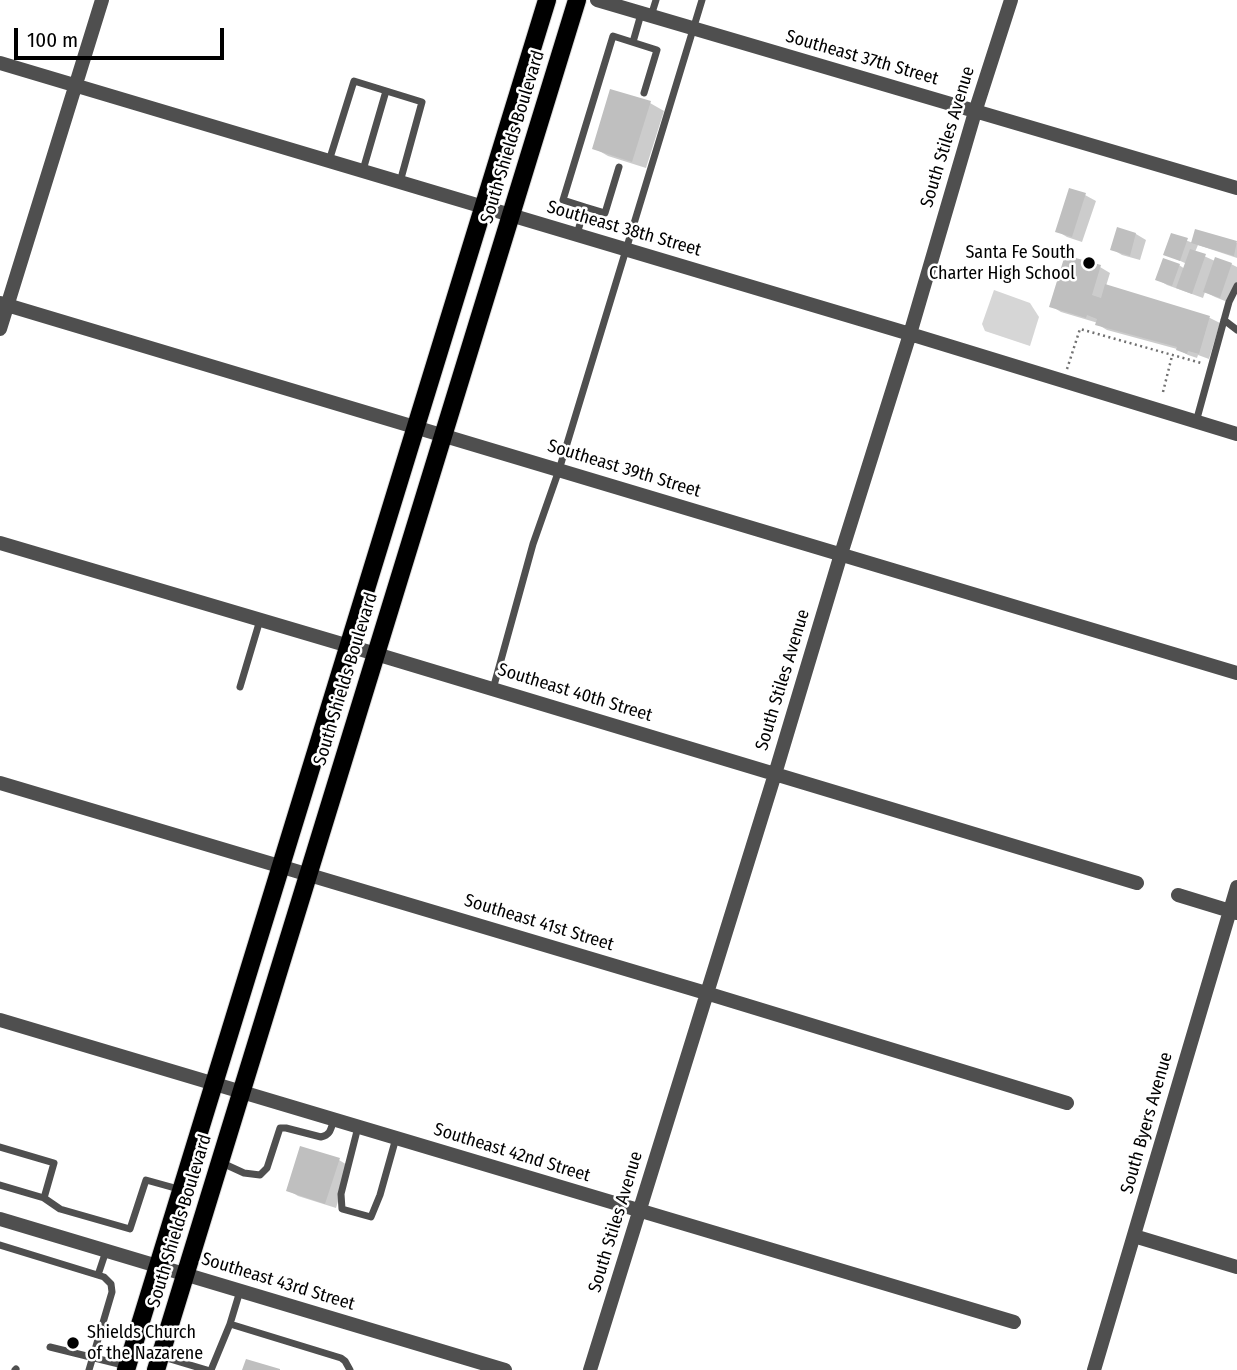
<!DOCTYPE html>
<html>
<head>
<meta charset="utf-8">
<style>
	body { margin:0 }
	#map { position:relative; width:1237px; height:1370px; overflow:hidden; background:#fff; font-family:"Fira Sans Condensed",sans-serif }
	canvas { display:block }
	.scale { position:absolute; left:14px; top:28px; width:210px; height:32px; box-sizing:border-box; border:4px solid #000; border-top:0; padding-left:9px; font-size:21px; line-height:24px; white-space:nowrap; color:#000; -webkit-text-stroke:5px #fff; paint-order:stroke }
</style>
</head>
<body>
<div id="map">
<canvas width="1237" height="1370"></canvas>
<div class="scale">100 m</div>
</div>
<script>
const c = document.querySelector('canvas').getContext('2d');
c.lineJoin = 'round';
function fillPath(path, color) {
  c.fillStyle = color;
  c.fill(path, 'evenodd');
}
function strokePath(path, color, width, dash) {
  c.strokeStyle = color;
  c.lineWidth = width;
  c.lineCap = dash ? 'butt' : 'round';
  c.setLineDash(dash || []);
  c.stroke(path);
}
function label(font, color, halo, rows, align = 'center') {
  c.font = font + ' "Fira Sans Condensed",sans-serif';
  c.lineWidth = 5;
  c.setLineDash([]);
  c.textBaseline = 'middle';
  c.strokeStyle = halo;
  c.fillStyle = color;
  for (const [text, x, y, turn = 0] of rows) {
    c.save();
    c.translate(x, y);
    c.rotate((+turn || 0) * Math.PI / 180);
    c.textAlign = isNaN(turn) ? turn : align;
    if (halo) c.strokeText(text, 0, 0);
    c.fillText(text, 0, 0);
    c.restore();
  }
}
fillPath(new Path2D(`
	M 994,290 L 1030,303 L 1039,317 L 1030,346 L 985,331 L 982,324 Z`), '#d6d6d6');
fillPath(new Path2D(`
	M 650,103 L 664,111 L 646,168 L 608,156 L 594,148 Z
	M 1070,190 L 1085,195 L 1096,201 L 1082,242 L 1067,237 L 1057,231 Z
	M 1118,229 L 1136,234 L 1146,240 L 1140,260 L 1122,255 L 1112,249 Z
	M 1196,231 L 1237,243 L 1237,258 L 1198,245 L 1195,252 L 1215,261 L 1231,264 L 1237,267 L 1237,283 L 1230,303 L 1215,297 L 1205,292 L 1203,298 L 1167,285 L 1157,279 L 1179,265 L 1185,269 L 1187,264 L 1165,254 L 1172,235 L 1193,243 Z
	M 1100,267 L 1110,273 L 1106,286 L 1210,318 L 1220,323 L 1209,359 L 1198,355 L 1197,358 L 1188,355 L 1177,349 L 1107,330 L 1097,324 L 1098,323 L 1061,312 L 1051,306 Z
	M 339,1160 L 349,1166 L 336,1208 L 298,1196 L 288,1190 Z`), '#0003');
fillPath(new Path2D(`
	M 610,89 L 651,101 L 632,162 L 592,149 Z
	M 1069,188 L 1086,193 L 1072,237 L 1055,232 Z
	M 1117,227 L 1136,233 L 1130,256 L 1110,250 Z
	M 1195,229 L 1237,241 L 1234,256 L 1191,243 Z
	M 1171,233 L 1188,238 L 1180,261 L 1163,255 Z
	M 1190,249 L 1206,254 L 1192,294 L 1176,288 Z
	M 1065,255 L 1101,265 L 1092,295 L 1101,298 L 1105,284 L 1210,316 L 1199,354 L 1188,351 L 1187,354 L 1176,350 L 1177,347 L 1095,325 L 1097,319 L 1087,315 L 1086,318 L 1049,307 Z
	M 1215,257 L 1232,263 L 1220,298 L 1203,292 Z
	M 1163,258 L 1180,264 L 1172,286 L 1155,280 Z
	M 300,1146 L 340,1158 L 325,1204 L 286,1191 Z
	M 246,1359 L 280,1369 L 280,1370 L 242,1370 Z`), '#bfbfbf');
const primary = new Path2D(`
	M 126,1370 L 547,0
	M 156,1370 L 577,0`);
strokePath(primary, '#dbdbdb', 20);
strokePath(new Path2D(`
	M 1067,369 L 1080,329 L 1201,363
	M 1163,392 L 1172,356`), '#717171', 2.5, [2, 3.5]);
strokePath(new Path2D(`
	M 651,16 L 656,0
	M 633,42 L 641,14
	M 329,161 L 354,81 L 422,102 L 400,182
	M 363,170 L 386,91
	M 585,207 L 605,213 L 619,167
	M 577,234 L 585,207 L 563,200 L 613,36 L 657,50 L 644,93
	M 1224,320 L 1237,330
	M 1196,422 L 1229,302 L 1237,286
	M 240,687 L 260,620
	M 493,689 L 533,544 L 559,470 L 702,0
	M 358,1127 L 341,1194 L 342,1209 L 371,1217 L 380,1195 L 396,1138
	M 0,1147 L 54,1163 L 44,1198
	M 220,1162 L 244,1173 L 260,1175 L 267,1168 L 280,1128 L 286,1128 L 321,1137 C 331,1135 331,1128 334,1119
	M 0,1185 L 44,1198 L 60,1209 L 130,1229 L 146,1180 L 182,1190
	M 0,1245 L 104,1277 L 111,1284 L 112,1292 L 89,1370
	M 98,1275 L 106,1251
	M 230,1324 L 240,1291
	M 50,1347 L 127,1366
	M 160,1356 L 207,1370
	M 15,1370 L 16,1369
	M 211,1370 L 230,1324 L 341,1358 L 345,1361 L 350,1370`), '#4f4f4f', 7);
strokePath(new Path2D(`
	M 597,0 L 1237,188
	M 0,63 L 910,334 L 1237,434
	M 0,303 L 1237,673
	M 0,329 L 102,0
	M 0,543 L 376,654 L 1137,883
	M 0,783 L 706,993 L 1067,1103
	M 1178,895 L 1237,913
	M 0,1020 L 1014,1322
	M 0,1219 L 505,1370
	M 1134,1236 L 1237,1267
	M 590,1370 L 775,774 L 841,554 L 910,334 L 975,112 L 1011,0
	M 1094,1370 L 1237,887`), '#4f4f4f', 14);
strokePath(primary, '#000', 18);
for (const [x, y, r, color] of [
	[1089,263,7,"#000"],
	[73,1343,7,"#000"]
]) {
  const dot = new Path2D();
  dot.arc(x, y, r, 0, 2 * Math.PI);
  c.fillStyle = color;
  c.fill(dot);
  strokePath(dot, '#fff', 2.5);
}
label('18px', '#000', '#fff', [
	["Southeast 37th Street",862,58,16],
	["South Shields Boulevard",513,137,-73],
	["South Stiles Avenue",948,137,-73],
	["Southeast 38th Street",624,229,16],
	["Southeast 39th Street",624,469,17],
	["South Shields Boulevard",346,679,-73],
	["South Stiles Avenue",783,680,-73],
	["Southeast 40th Street",575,693,17],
	["Southeast 41st Street",539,923,17],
	["South Byers Avenue",1147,1123,-74],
	["Southeast 42nd Street",512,1153,17],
	["South Shields Boulevard",180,1221,-73],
	["South Stiles Avenue",616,1222,-73],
	["Southeast 43rd Street",278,1282,17]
]);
label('18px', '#000', '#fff', [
	["Santa Fe South",1075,253],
	["Charter High School",1075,274],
	["Shields Church",87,1333,"left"],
	["of the Nazarene",87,1354,"left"]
], 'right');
</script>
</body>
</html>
